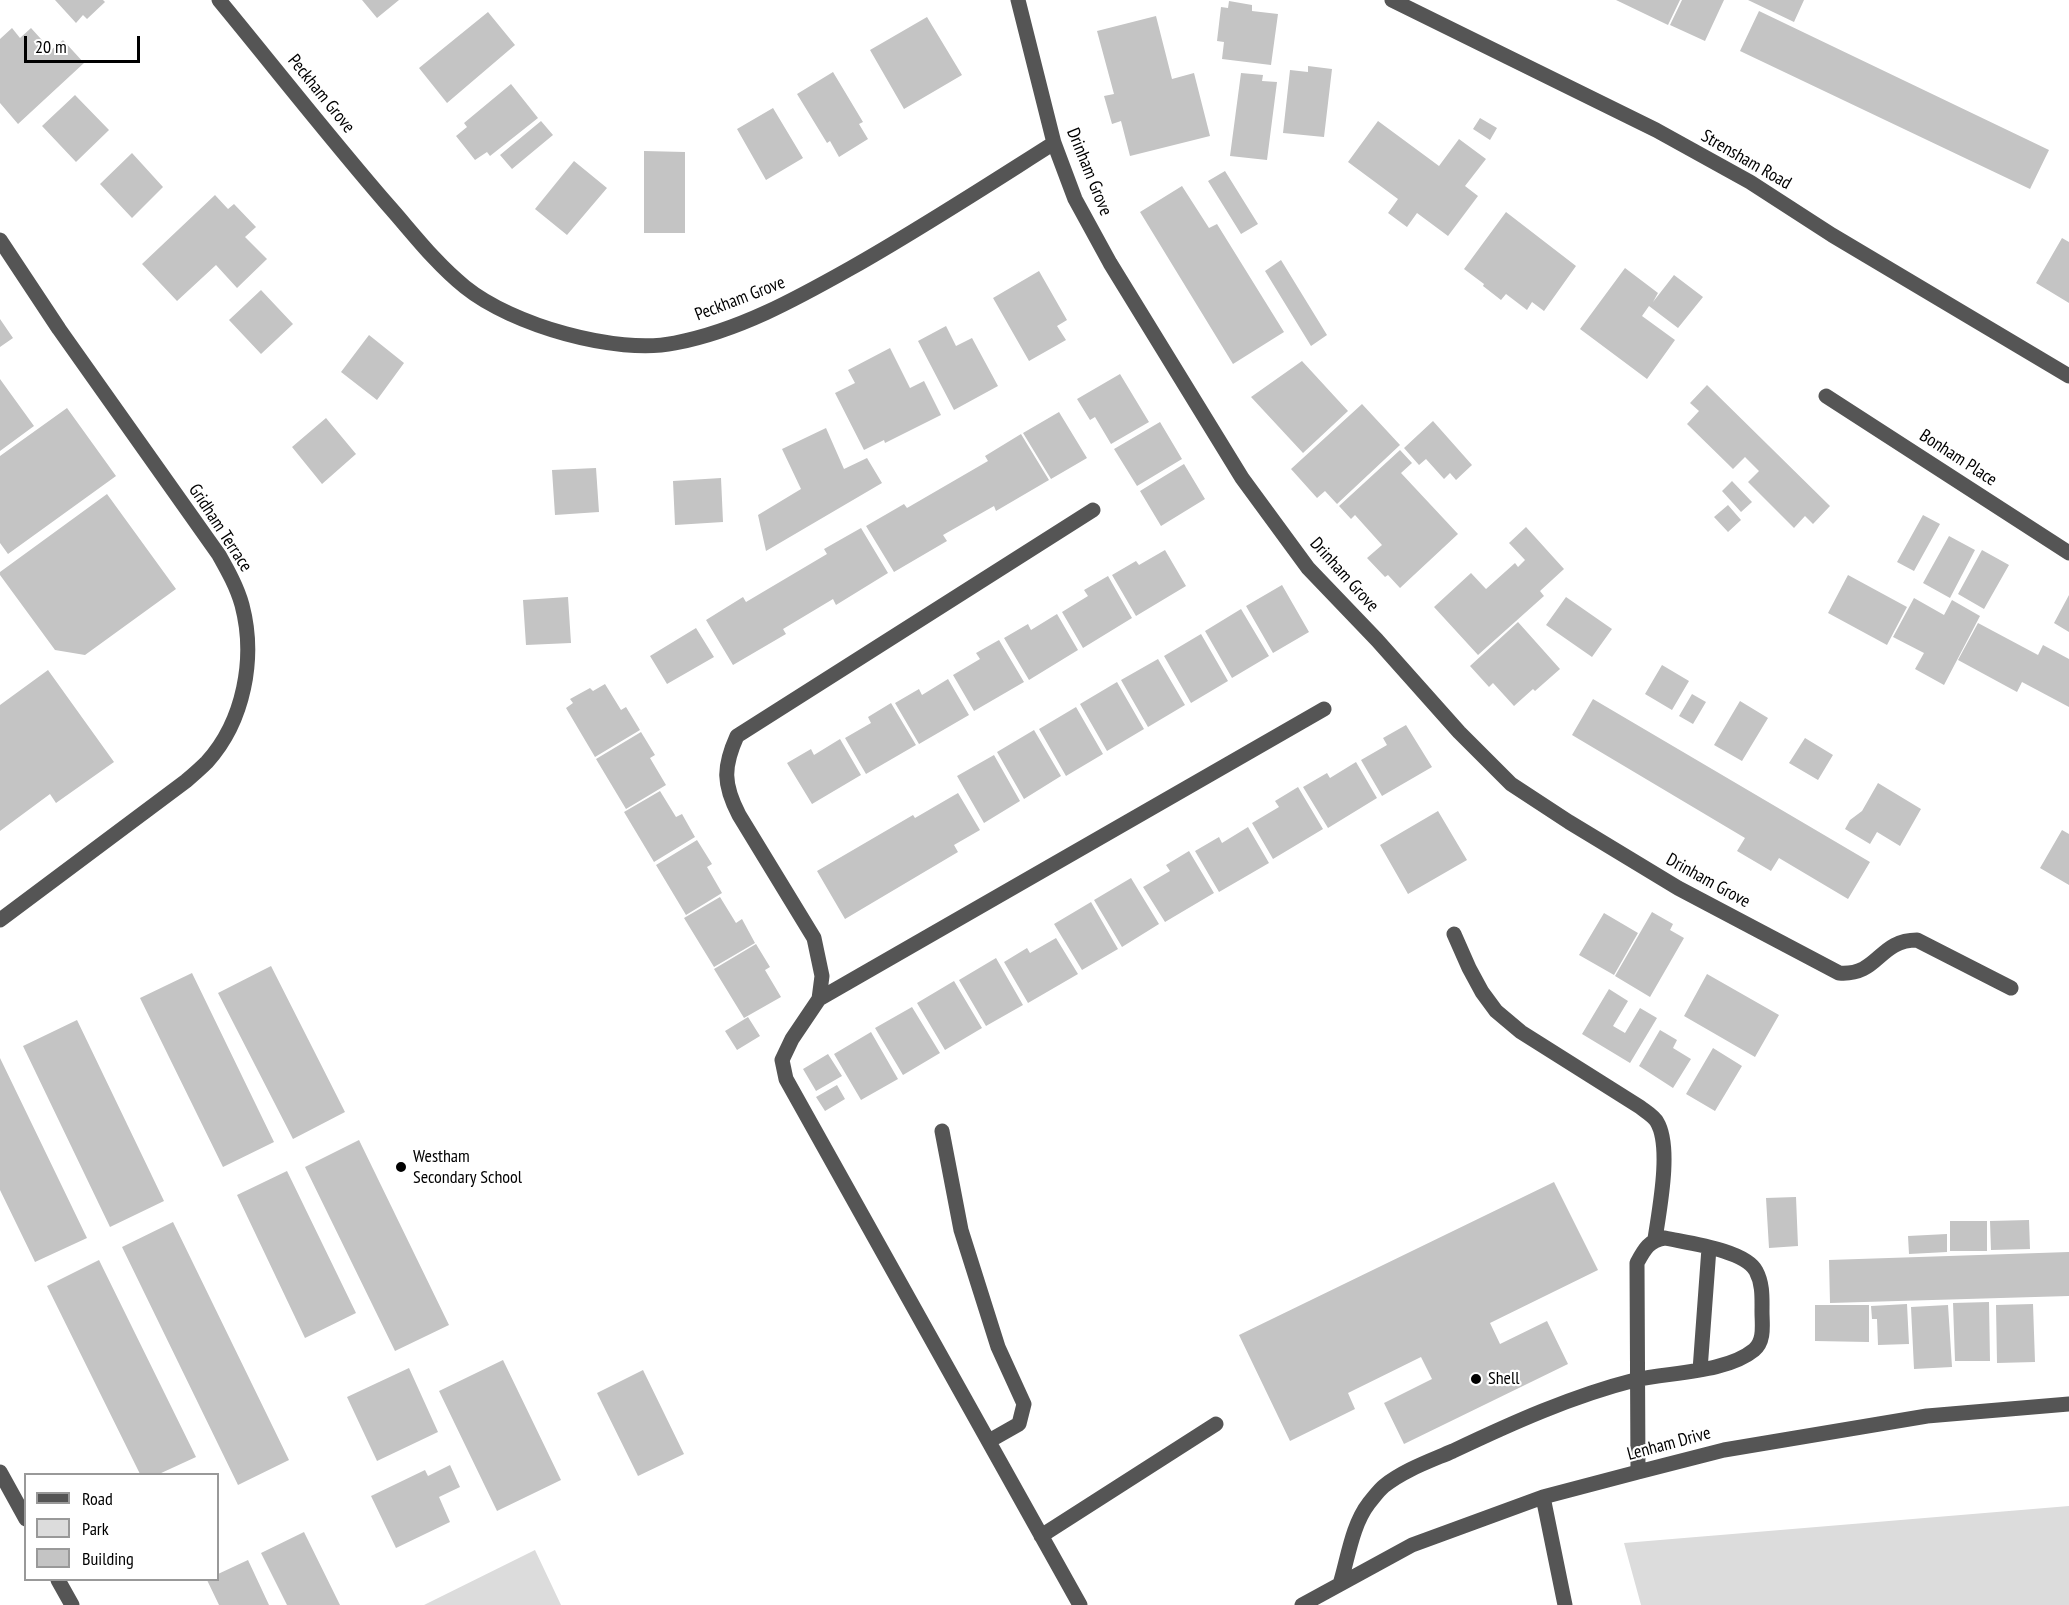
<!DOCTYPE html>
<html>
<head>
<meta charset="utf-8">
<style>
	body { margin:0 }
	#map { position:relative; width:2069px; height:1605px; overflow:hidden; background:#fff; font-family:"PT Sans Narrow",sans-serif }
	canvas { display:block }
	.legend { position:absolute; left:24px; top:1473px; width:195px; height:108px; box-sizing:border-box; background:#fff; border:2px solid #999; margin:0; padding:8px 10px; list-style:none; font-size:18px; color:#000 }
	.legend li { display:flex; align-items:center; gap:12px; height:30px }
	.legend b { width:30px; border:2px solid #999 }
	.scale { position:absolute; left:24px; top:36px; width:116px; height:27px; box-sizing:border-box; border:3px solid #000; border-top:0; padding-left:8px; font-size:18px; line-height:21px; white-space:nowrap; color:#000; -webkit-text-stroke:4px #fff; paint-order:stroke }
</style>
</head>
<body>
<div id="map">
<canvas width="2069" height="1605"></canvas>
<ul class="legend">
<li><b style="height:8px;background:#555"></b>Road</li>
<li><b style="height:16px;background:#dcdcdc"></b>Park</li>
<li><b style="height:16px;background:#c4c4c4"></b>Building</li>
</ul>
<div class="scale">20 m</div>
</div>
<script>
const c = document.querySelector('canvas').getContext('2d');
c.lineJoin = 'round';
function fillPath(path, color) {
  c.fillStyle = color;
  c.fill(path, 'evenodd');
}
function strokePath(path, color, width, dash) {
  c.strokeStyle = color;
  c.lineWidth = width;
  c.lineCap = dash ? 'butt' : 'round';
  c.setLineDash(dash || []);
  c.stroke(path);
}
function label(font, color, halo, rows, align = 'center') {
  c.font = font + ' "PT Sans Narrow",sans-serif';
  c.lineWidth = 4.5;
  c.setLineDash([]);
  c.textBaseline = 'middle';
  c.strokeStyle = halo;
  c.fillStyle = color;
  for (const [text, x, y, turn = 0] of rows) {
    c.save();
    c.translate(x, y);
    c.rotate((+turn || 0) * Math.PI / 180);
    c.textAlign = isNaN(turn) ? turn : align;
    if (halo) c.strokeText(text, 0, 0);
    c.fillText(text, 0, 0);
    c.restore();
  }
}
fillPath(new Path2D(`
	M 2069,1506 L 2069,1605 L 1641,1605 L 1624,1543 Z
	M 535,1550 L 561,1605 L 424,1605 Z`), '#dcdcdc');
fillPath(new Path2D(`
	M 55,0 L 103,0 L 105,2 L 87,19 L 83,15 L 76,23 Z
	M 362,0 L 399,0 L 377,18 Z
	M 1616,0 L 1680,0 L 1668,25 Z
	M 1682,0 L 1724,0 L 1705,41 L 1670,25 Z
	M 1748,0 L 1804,0 L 1794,22 Z
	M 1229,1 L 1252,5 L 1252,11 L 1278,14 L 1271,65 L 1222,59 L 1224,42 L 1217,41 L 1221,7 L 1228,8 Z
	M 1759,11 L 2049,150 L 2030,189 L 1740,51 Z
	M 488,12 L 515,45 L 447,103 L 419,68 Z
	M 1156,16 L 1172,79 L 1194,73 L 1210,136 L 1130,156 L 1121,121 L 1112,124 L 1104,96 L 1114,94 L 1097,31 Z
	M 927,17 L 962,75 L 904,109 L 870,50 Z
	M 12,28 L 20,38 L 31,28 L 51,50 L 63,40 L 84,63 L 18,124 L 0,103 L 0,39 Z
	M 1308,66 L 1332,69 L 1324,137 L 1283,133 L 1290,70 L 1308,72 Z
	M 833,72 L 863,122 L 859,124 L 868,139 L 839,157 L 830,141 L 827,143 L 797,94 Z
	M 1241,73 L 1263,75 L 1262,81 L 1277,82 L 1267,160 L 1230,156 Z
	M 511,84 L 538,118 L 490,156 L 487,152 L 475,160 L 456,136 L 467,127 L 464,123 Z
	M 75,95 L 109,130 L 76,162 L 42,126 Z
	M 773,108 L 803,158 L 766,180 L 737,129 Z
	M 1480,118 L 1497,128 L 1490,140 L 1473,129 Z
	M 541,121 L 553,135 L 512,169 L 500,155 Z
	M 1378,121 L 1439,166 L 1459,139 L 1486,159 L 1465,186 L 1478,196 L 1448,236 L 1417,213 L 1407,227 L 1388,213 L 1398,199 L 1348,162 Z
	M 644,151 L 685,152 L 685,233 L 644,233 Z
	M 132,153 L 163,187 L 132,218 L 100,184 Z
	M 574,161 L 607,188 L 567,235 L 535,209 Z
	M 1225,171 L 1258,224 L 1241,234 L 1208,181 Z
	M 1182,186 L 1209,228 L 1217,224 L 1284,332 L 1233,364 L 1140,212 Z
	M 215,195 L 228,209 L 234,204 L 256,227 L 245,237 L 267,259 L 237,288 L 216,265 L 177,301 L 142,264 Z
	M 1506,212 L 1576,266 L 1544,311 L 1532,302 L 1527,310 L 1506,294 L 1501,300 L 1483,286 L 1484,284 L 1464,269 Z
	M 2062,238 L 2069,242 L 2069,303 L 2036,283 Z
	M 1281,260 L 1327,335 L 1311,346 L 1265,271 Z
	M 1625,268 L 1658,293 L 1653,302 L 1674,275 L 1703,297 L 1678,328 L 1649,306 L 1642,316 L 1675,340 L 1647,379 L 1580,329 Z
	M 1039,271 L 1067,320 L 1057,326 L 1066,340 L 1029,361 L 993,298 Z
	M 261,290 L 293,324 L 261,354 L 229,320 Z
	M 0,319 L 13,338 L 0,347 Z
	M 946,326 L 956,346 L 972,338 L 998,386 L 954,410 L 918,341 Z
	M 369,335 L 404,363 L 377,400 L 341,372 Z
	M 890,348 L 910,388 L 924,381 L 941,415 L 885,443 L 884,440 L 864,450 L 835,393 L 855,383 L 848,370 Z
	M 1302,361 L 1348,411 L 1303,453 L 1251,397 Z
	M 1120,374 L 1149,422 L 1111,444 L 1095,417 L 1090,420 L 1077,399 Z
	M 0,379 L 34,426 L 0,451 Z
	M 1707,385 L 1830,506 L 1813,524 L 1805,516 L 1794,528 L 1748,482 L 1759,471 L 1745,457 L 1733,469 L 1687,424 L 1699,411 L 1690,403 Z
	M 1362,404 L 1400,445 L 1337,504 L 1325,491 L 1317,498 L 1291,469 Z
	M 67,408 L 116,476 L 8,554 L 0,543 L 0,456 Z
	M 1059,412 L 1087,458 L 1051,479 L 1023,433 Z
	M 326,418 L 356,454 L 322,484 L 292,447 Z
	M 1433,421 L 1472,465 L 1456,480 L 1450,473 L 1444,479 L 1426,459 L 1419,465 L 1404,448 Z
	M 1160,422 L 1182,459 L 1137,486 L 1114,449 Z
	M 826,428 L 844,469 L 867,458 L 882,483 L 766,551 L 758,515 L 801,489 L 782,449 Z
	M 1021,434 L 1049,480 L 996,511 L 994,506 L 943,535 L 947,541 L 894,572 L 866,526 L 904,504 L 907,508 L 988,461 L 985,456 Z
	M 1400,450 L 1412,463 L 1401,473 L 1458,534 L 1400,588 L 1388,575 L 1385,577 L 1367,558 L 1382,545 L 1355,515 L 1351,519 L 1339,506 Z
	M 1184,464 L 1205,499 L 1161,526 L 1140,491 Z
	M 596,468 L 599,512 L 555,515 L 552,470 Z
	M 721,478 L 723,522 L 675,525 L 673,481 Z
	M 1732,481 L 1752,502 L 1741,512 L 1722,491 Z
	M 107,494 L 176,589 L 85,655 L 55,650 L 0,575 L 0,572 Z
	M 1728,505 L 1741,520 L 1728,532 L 1714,517 Z
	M 1923,515 L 1940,524 L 1914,571 L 1897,562 Z
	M 1526,527 L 1564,569 L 1540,591 L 1544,596 L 1478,655 L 1434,607 L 1471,573 L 1486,589 L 1515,563 L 1518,567 L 1525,560 L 1509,543 Z
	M 861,528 L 888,573 L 836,605 L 833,599 L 783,629 L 786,634 L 733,665 L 706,620 L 743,597 L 746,602 L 827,554 L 824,549 Z
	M 1949,536 L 1975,550 L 1950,598 L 1923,583 Z
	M 1165,550 L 1186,586 L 1136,616 L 1112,575 L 1136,561 L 1139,565 Z
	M 1982,550 L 2009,565 L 1984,609 L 1958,594 Z
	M 1848,575 L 1907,607 L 1887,645 L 1828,613 Z
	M 1108,576 L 1132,618 L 1083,648 L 1062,612 L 1088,596 L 1084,590 Z
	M 1282,585 L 1309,632 L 1273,653 L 1246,606 Z
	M 2069,595 L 2069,632 L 2054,623 Z
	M 568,597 L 571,643 L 526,645 L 523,600 Z
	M 1566,597 L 1612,629 L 1592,657 L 1546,625 Z
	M 1914,598 L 1944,615 L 1952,600 L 1980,616 L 1944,685 L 1915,669 L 1924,653 L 1893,637 Z
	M 1241,609 L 1269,656 L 1232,678 L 1205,631 Z
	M 1057,614 L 1078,650 L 1029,680 L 1004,638 L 1028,624 L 1031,630 Z
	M 1518,622 L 1560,669 L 1535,691 L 1533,689 L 1514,706 L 1493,683 L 1489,687 L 1470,666 Z
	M 1978,623 L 2038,655 L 2043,645 L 2069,659 L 2069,707 L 2022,682 L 2017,692 L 1958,660 Z
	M 696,628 L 714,657 L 667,684 L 650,656 Z
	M 1201,634 L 1228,681 L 1191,703 L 1164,656 Z
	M 999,640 L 1024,682 L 974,711 L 953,675 L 980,659 L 976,653 Z
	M 1158,659 L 1185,705 L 1148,727 L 1121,680 Z
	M 1662,665 L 1689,681 L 1672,710 L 1645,694 Z
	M 48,670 L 114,762 L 56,803 L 50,794 L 0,831 L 0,705 Z
	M 948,679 L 969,715 L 919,744 L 895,703 L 919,689 L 922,695 Z
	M 1117,682 L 1144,729 L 1107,751 L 1080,704 Z
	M 605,684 L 621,710 L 626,707 L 640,730 L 595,757 L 566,708 L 573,703 L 570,699 L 590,688 L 593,691 Z
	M 1692,694 L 1706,702 L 1693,724 L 1679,716 Z
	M 1593,699 L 1870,862 L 1848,899 L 1779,858 L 1771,871 L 1737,851 L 1745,838 L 1572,735 Z
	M 1740,701 L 1768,718 L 1742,761 L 1714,745 Z
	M 891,703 L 916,745 L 866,774 L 845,738 L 871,723 L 868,717 Z
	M 1076,707 L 1103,754 L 1066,776 L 1039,729 Z
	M 1406,725 L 1432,767 L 1382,796 L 1361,760 L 1387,745 L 1383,738 Z
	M 1034,730 L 1061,776 L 1024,799 L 997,752 Z
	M 641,732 L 655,755 L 650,758 L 666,785 L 626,809 L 596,759 Z
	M 1805,738 L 1833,755 L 1818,780 L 1789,763 Z
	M 840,739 L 861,775 L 812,804 L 787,763 L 811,749 L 814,755 Z
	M 994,755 L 1020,801 L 984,823 L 957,776 Z
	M 1356,762 L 1377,798 L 1328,828 L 1303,787 L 1327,773 L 1330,778 Z
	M 1878,783 L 1921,809 L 1900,846 L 1877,832 L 1870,844 L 1845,829 L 1850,820 L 1862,811 Z
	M 1298,787 L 1323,829 L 1273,859 L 1252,823 L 1279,807 L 1275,801 Z
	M 660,791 L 676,817 L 682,814 L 695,837 L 654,862 L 624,812 Z
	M 958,793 L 980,830 L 954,845 L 958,852 L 845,919 L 817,871 L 913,815 L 915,818 Z
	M 1438,811 L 1467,860 L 1408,894 L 1380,845 Z
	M 1248,827 L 1269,863 L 1219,892 L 1195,851 L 1219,837 L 1222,843 Z
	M 2062,830 L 2069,834 L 2069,885 L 2040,868 Z
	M 697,840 L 712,864 L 707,867 L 722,893 L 686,915 L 656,865 Z
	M 1189,851 L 1214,893 L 1165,922 L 1143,887 L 1170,871 L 1166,865 Z
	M 1131,878 L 1159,924 L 1122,947 L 1094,900 Z
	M 720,897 L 736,923 L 742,919 L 755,943 L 714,967 L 684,918 Z
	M 1091,902 L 1118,949 L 1082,970 L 1054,924 Z
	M 1652,912 L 1673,924 L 1670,930 L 1684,938 L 1650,997 L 1615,976 Z
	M 1604,913 L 1638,933 L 1614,975 L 1579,955 Z
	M 1056,938 L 1078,974 L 1028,1003 L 1004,962 L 1027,948 L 1030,953 Z
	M 756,944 L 770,967 L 765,970 L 781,997 L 744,1018 L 714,969 Z
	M 996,958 L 1023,1005 L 986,1026 L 959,980 Z
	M 271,966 L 345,1112 L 293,1139 L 218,993 Z
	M 192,973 L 274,1142 L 223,1167 L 140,998 Z
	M 1707,974 L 1779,1015 L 1755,1057 L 1684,1016 Z
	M 954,981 L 982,1028 L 945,1050 L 917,1003 Z
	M 1609,989 L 1628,1001 L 1613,1026 L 1625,1033 L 1640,1008 L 1657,1018 L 1630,1063 L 1582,1034 Z
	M 912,1007 L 940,1053 L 903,1075 L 875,1028 Z
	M 748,1017 L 760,1036 L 737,1050 L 725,1031 Z
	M 77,1020 L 164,1201 L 110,1227 L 23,1046 Z
	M 1660,1030 L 1677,1040 L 1673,1048 L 1691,1059 L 1673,1088 L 1639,1066 Z
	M 871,1032 L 898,1079 L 861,1100 L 834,1054 Z
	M 1713,1048 L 1742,1066 L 1715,1111 L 1686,1094 Z
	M 828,1054 L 842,1076 L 816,1091 L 803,1069 Z
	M 0,1058 L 87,1238 L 35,1262 L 0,1190 Z
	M 837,1085 L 845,1099 L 825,1111 L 816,1097 Z
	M 359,1140 L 449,1325 L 395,1351 L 305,1167 Z
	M 287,1171 L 356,1313 L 305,1338 L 237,1195 Z
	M 1554,1182 L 1598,1270 L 1490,1323 L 1500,1344 L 1547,1321 L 1568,1364 L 1404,1444 L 1384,1403 L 1432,1379 L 1421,1357 L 1348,1393 L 1355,1409 L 1290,1441 L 1239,1335 Z
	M 1796,1197 L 1798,1246 L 1769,1248 L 1766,1198 Z
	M 2029,1220 L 2030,1249 L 1991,1250 L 1990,1221 Z
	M 1950,1221 L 1987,1221 L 1987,1251 L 1950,1251 Z
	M 173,1222 L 289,1460 L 238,1485 L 122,1247 Z
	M 1947,1234 L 1947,1252 L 1909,1254 L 1908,1236 Z
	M 2069,1252 L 2069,1296 L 1830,1303 L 1829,1260 Z
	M 99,1260 L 196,1457 L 159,1474 L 140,1474 L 47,1286 Z
	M 1989,1302 L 1990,1361 L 1955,1361 L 1953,1303 Z
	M 1907,1304 L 1909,1344 L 1878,1345 L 1877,1319 L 1872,1319 L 1871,1306 Z
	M 2033,1304 L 2035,1362 L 1997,1363 L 1996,1305 Z
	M 1815,1305 L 1869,1305 L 1869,1342 L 1815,1341 Z
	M 1948,1305 L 1952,1367 L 1914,1369 L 1911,1307 Z
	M 503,1360 L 561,1480 L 497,1511 L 439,1391 Z
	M 409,1368 L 438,1432 L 377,1461 L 347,1397 Z
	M 643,1370 L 684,1454 L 638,1476 L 597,1393 Z
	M 450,1465 L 460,1487 L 439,1497 L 450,1522 L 396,1548 L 371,1496 L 425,1470 L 428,1476 Z
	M 304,1532 L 340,1605 L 287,1605 L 261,1553 Z
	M 248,1560 L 269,1605 L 219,1605 L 207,1580 L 218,1580 L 218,1574 Z`), '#c4c4c4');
strokePath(new Path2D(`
	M 219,0 C 275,68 329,137 387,204 C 412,232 435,263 465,287 C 512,325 616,355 675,343 C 738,331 796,299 851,268 C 920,229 986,186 1054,143
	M 1018,0 L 1054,143 L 1075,199 L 1110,263 L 1242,478 L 1308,568 L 1377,640 L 1459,732 L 1511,784 L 1569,822 L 1678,888 L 1839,973 C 1879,976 1878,940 1917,940 L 2011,988
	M 1392,0 L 1656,130 L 1750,182 L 1832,235 L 2069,376
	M 0,240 L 59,329 L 219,555 C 228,571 237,587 242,605 C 256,658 244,721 207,762 C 200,769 193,775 186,781 L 0,920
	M 1826,396 L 2069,553
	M 1454,934 L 1469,968 L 1482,992 L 1496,1011 L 1521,1032 L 1640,1107 C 1645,1111 1654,1116 1657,1122 C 1672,1147 1659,1211 1655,1239
	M 819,999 L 1324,709
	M 942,1131 L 961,1230 L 998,1347 L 1024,1404 L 1019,1424 L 989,1441
	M 1700,1370 L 1709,1248
	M 0,1472 L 26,1519
	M 1543,1497 L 1565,1605
	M 1041,1536 L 1216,1424
	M 58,1580 L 72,1605
	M 1340,1584 C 1348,1558 1352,1525 1369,1503 C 1374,1497 1379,1490 1384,1486 C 1404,1470 1430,1461 1453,1451 C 1512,1423 1572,1396 1635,1380 C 1670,1372 1726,1373 1754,1350 C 1765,1341 1762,1324 1762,1312 C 1762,1298 1763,1284 1756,1271 C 1745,1250 1688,1243 1665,1238 C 1649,1240 1644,1250 1637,1263 L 1638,1472
	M 1080,1605 L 786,1079 L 782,1060 L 792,1039 L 819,999 L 822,976 L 814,938 L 739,815 C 723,784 723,767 737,736 L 1093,510
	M 1302,1605 L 1412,1545 L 1543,1497 L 1638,1472 L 1724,1450 L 1927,1416 L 2069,1404`), '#555', 15);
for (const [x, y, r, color] of [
	[401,1167,6,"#000"],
	[1476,1379,6,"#000"]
]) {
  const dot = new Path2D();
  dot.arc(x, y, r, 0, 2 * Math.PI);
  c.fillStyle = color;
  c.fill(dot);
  strokePath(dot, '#fff', 2);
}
label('18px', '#000', '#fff', [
	["Peckham Grove",321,94,51],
	["Strensham Road",1746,160,30],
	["Drinham Grove",1089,172,68],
	["Peckham Grove",740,299,-21],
	["Bonham Place",1958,458,33],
	["Gridham Terrace",220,528,57],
	["Drinham Grove",1344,575,48],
	["Drinham Grove",1708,881,29],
	["Lenham Drive",1669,1444,-15]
]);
label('18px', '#000', '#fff', [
	["Westham",413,1157],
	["Secondary School",413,1178],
	["Shell",1488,1379]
], 'left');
</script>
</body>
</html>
